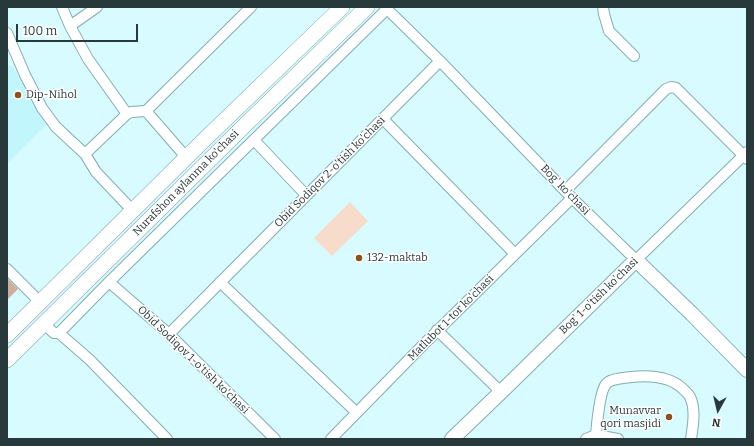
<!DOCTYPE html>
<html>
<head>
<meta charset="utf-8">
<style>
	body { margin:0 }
	#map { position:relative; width:754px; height:446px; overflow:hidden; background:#d8fbff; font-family:Bitter,serif }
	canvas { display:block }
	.frame { position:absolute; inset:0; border:8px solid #28393b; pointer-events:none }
	.north { position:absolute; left:698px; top:390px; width:40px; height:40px; -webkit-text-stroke:3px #fff; paint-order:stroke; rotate:188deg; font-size:11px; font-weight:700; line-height:16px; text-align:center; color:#28393b }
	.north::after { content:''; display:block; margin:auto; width:14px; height:18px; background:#28393b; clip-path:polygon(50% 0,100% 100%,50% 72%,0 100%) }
	.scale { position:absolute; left:16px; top:24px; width:122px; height:18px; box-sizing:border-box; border:2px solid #28393b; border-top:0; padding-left:5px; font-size:12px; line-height:14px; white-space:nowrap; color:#28393b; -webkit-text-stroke:3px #fff; paint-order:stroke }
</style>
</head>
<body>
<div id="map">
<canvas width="754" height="446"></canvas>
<div class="frame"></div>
<div class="north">N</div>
<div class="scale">100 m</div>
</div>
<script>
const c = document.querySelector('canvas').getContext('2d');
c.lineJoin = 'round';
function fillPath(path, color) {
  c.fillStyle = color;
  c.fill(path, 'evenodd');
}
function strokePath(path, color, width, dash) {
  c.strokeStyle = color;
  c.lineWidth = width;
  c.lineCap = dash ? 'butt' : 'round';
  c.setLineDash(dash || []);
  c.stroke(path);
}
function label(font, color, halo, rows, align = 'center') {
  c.font = font + ' Bitter,serif';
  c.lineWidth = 3;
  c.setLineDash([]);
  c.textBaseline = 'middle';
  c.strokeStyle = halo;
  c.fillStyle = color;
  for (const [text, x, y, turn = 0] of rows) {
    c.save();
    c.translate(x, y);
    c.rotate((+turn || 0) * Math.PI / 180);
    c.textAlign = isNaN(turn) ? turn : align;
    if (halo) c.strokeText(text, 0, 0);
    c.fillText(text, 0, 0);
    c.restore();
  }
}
fillPath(new Path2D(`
	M 7,65 L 12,66 L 47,124 L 7,164 Z`), '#c0f6fc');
fillPath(new Path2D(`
	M 350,202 L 368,221 L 332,256 L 314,238 Z`), '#f7dccc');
fillPath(new Path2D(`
	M 7,278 L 18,289 L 7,300 Z`), '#cdaf9c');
const street = new Path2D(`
	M 62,7 L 70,26 L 88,59 L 127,114
	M 385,7 L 440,61 L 572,198 L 636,260 L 747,152
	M 603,7 L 604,14 L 609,31 L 634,56
	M 70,26 L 97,7
	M 7,33 L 25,75 L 42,108 L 56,127 L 85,154 L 96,172 L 132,210
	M 146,111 L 186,157
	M 383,119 L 515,254
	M 254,140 L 306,195
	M 85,154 L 127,114 L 131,112 L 146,111 L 251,7
	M 565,191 L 666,89 L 671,87 L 676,88 L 747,159
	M 7,269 L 40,302
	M 109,282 L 169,334 L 275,439
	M 220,282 L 356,412
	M 44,324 L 54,333 L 59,333 L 90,360 L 167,439
	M 437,330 L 501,392
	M 59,333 L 109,282 L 387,9
	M 169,334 L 440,61
	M 596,435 C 597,423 600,391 606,384 C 610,379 618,379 623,378 C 643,375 669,374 684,390 C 686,392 689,394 690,397 C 696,409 693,426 691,439
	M 331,439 L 425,343 L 572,198
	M 586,439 L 596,435 L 618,439`);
const secondary = new Path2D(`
	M 452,439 L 501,392 L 636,260 L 692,314 L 747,370`);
const primary = new Path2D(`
	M 7,335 L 202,142 L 342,7
	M 7,360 L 242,128 L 367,7`);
strokePath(street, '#83adb2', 12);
strokePath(secondary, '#83adb2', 16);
strokePath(primary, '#83adb2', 16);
strokePath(street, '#fff', 10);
strokePath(secondary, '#fff', 14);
strokePath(primary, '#fff', 15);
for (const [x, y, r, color] of [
	[18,95,4,"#904e1b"],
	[359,258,4,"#904e1b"],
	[669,417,4,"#904e1b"]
]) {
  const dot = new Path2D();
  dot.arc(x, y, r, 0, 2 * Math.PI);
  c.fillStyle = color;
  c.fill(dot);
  strokePath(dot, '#fff', 1.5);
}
label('11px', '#28393b', '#fff', [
	["Dip-Nihol",26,95],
	["132-maktab",367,258],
	["Munavvar",661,411,"right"],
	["qori masjidi",661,424,"right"]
], 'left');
label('11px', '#28393b', '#fff', [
	["Obid Sodiqov 2-o'tish ko'chasi",330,172,-45],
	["Nurafshon aylanma ko'chasi",186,183,-45],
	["Bog' ko'chasi",565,190,46],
	["Bog' 1-o'tish ko'chasi",599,296,-44],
	["Matlubot 1-tor ko'chasi",451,318,-45],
	["Obid Sodiqov 1-o'tish ko'chasi",193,360,44]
]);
</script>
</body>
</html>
